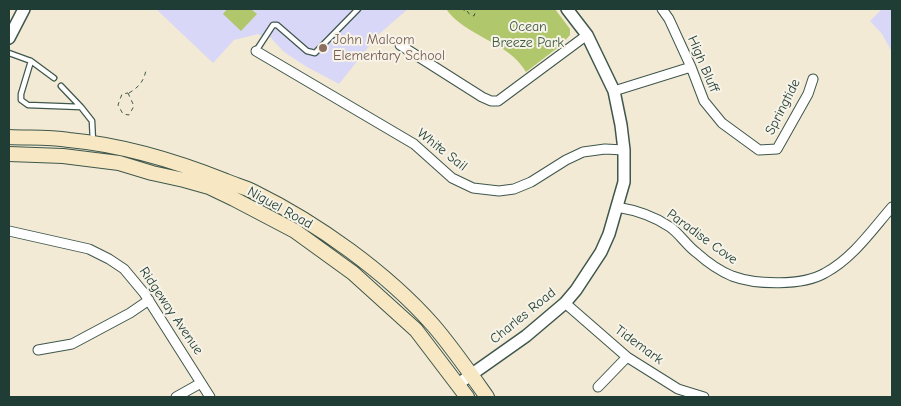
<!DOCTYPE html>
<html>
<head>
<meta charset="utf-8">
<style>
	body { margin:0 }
	#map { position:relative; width:901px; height:406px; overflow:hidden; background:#f2ead5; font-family:"Comic Neue",sans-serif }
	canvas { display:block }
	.frame { position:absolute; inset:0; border:10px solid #1f3d34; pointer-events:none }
</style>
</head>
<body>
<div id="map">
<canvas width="901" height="406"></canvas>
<div class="frame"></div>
</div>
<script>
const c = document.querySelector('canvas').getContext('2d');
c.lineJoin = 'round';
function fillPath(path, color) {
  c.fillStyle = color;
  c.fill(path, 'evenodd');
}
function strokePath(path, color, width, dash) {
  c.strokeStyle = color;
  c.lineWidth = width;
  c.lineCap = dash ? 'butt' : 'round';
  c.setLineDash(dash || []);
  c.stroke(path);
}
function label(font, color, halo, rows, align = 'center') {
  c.font = font + ' "Comic Neue",sans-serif';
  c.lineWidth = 4;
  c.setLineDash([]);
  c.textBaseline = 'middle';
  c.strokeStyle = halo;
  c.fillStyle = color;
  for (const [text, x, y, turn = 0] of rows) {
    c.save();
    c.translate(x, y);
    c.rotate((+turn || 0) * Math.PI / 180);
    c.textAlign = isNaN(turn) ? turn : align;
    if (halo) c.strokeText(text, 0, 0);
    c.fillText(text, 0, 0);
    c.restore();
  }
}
fillPath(new Path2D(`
	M 156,9 L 408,9 L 378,35 L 339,84 L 307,67 L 284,52 L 269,36 L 267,39 L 258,34 L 234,40 L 213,63 Z
	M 882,9 L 892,9 L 892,52 L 882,34 L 870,21 Z`), '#d8d7f8');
fillPath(new Path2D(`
	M 227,9 L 251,9 L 257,14 L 241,31 L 223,14 Z
	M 446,9 L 555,9 L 570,29 L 570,35 L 561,45 L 526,72 C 508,41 466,37 446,9 Z`), '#b1c76c');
const service = new Path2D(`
	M 256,51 L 273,25 L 277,25 L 307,51 L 315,53 L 358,9
	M 9,53 L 31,61 L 21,94 L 21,100 L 28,105 L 81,107 L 92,121 L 93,142
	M 31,61 L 54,78
	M 61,86 L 81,107`);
const minor = new Path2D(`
	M 662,9 L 669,19 L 691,67 L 704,101 L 722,123 L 759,150 L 777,149 L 808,94 L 813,79
	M 400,45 L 482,97 L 491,101 L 498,101 L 587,35
	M 256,51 L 414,144 L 452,178 L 473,188 L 499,191 L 514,189 L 531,182 L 566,160 L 583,152 L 605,149 L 624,150
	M 614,91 L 691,67
	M 617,207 C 635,210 654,216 670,227 C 680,234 687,246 697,253 C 707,262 720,271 732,276 C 756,285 803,286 825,273 C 853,258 872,230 892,207
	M 9,231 L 89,249 L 109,259 L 124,269 L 144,293 L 210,397
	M 565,303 L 627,357 L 678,389 L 704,397
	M 38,350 L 72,344 L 130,313 L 149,300
	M 598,387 L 627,357
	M 176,397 L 201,383`);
const tertiary = new Path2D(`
	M 9,38 L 24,9
	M 458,384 L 526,336 L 565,303 L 576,290 L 601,252 L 609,234 L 624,182 L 624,150 L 621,125 L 614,91 L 587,35 L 567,9`);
const secondary = new Path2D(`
	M 9,137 C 29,138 49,137 69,140 C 123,145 176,161 226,181 C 235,185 245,187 254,192 C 317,223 386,272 433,325 C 452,347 470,373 487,397
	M 9,154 L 63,156 L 119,163 L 152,173 L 184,180 L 209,187 L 234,199 L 295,231 L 353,273 L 416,330 L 467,397`);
strokePath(service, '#3f574c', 7);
strokePath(minor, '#3f574c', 11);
strokePath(tertiary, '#3f574c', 14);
strokePath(secondary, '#3f574c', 16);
strokePath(new Path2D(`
	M 461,9 L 467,11 L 467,9
	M 504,9 L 508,9
	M 467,11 L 470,15 L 474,16 L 476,10 L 474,9
	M 128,93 L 134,106 L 129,115 L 123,114 L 118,105 L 122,94 Z
	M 129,93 C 139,87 144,81 146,70`), '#3f574c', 1, [4, 4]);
strokePath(service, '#fff', 4.5);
strokePath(minor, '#fff', 9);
strokePath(tertiary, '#fff', 11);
strokePath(secondary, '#f7e8c3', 14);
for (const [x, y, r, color] of [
	[323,48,5,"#8d6e63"]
]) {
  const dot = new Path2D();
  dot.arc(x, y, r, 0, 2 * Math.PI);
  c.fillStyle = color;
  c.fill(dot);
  strokePath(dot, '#f7f3e8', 2);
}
label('14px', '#3c593f', '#f7f3e8', [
	["Ocean",528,27],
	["Breeze Park",528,43]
]);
label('14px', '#785e54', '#f7f3e8', [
	["John Malcom",333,40],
	["Elementary School",333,56]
], 'left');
label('14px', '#1f3d34', '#f7f3e8', [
	["High Bluff",703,64,67],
	["Springtide",783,107,-63],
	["White Sail",442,150,38],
	["Niguel Road",280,208,29],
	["Paradise Cove",702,237,36],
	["Ridgeway Avenue",171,311,56],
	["Charles Road",523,316,-39],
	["Tidemark",639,345,36]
]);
</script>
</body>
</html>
